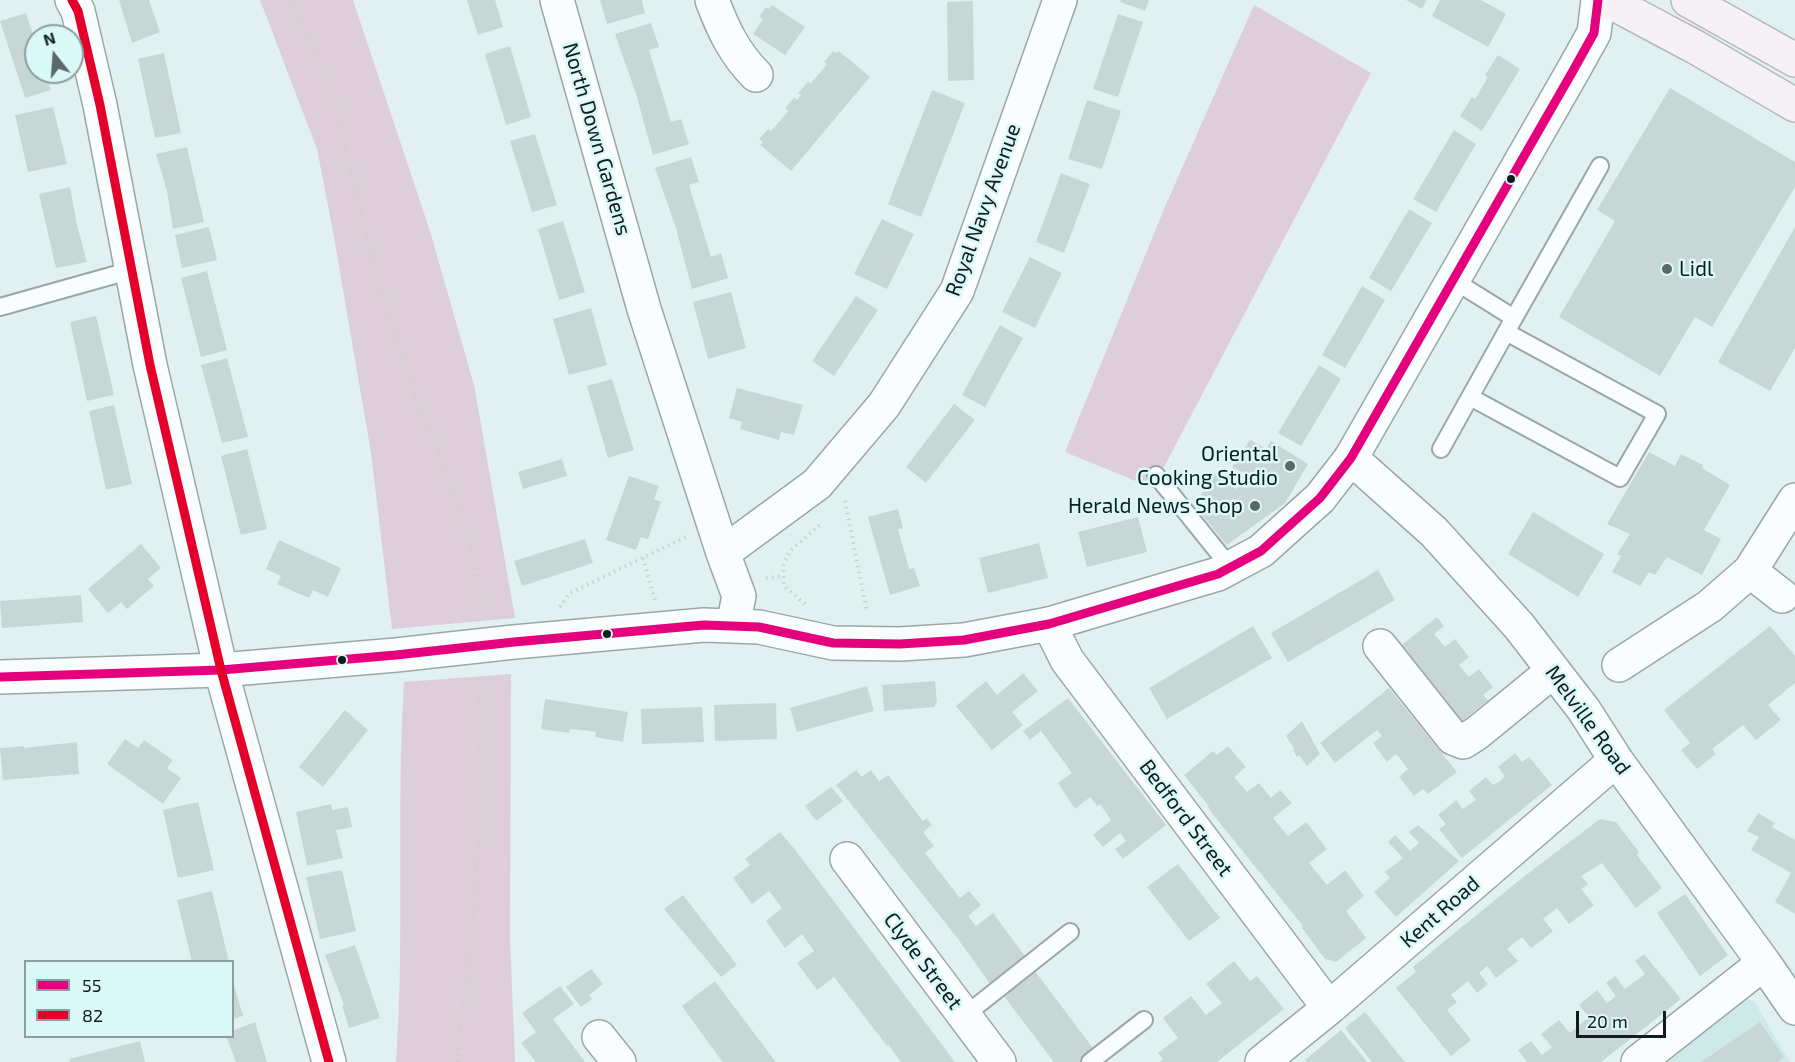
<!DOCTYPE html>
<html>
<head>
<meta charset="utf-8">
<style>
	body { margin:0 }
	#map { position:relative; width:1795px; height:1062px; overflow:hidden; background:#e1f1f1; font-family:"Exo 2",sans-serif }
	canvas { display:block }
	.legend { position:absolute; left:24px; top:960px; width:210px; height:78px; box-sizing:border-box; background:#daf8f7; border:2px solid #8aa09f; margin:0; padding:8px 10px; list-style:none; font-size:18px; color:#111c1c }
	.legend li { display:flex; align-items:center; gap:12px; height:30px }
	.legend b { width:30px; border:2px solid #8aa09f }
	.north { position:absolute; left:24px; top:24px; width:60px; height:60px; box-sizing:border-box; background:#daf8f7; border:2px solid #8aa09f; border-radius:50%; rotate:343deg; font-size:16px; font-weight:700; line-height:24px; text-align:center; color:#111c1c }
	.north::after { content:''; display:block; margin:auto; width:21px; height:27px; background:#5a6767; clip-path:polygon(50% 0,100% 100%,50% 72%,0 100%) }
	.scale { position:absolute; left:1576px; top:1011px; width:90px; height:27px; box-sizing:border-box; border:3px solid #111c1c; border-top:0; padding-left:8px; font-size:18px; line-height:21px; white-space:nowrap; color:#111c1c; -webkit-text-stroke:4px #daf8f7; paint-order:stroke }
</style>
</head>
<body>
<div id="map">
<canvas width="1795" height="1062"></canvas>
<ul class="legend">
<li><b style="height:8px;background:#e5007d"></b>55</li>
<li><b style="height:8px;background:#e4002b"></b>82</li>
</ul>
<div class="north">N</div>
<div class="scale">20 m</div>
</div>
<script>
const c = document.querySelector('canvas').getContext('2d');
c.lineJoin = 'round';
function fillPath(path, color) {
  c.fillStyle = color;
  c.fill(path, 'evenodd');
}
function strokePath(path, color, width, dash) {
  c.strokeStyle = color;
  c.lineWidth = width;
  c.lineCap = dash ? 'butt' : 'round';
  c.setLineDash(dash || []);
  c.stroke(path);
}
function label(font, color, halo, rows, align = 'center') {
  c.font = font + ' "Exo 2",sans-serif';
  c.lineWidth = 5;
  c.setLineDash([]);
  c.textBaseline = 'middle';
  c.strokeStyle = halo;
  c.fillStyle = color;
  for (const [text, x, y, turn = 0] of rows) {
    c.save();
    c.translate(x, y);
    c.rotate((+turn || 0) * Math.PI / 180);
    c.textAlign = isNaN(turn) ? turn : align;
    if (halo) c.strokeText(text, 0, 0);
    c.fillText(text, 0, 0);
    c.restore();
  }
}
fillPath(new Path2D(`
	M 1746,999 L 1754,1001 L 1790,1062 L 1668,1062 Z`), '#cde9e8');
fillPath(new Path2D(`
	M 260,0 L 353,0 L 429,228 L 474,385 L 515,618 L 392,629 L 371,453 L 334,237 L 317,149 Z
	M 1254,5 L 1371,73 L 1153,488 L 1065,452 L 1164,209 Z
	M 511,674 L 510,937 L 515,1062 L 396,1062 C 405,935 396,809 404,682 Z`), '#deceda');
fillPath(new Path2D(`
	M 119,0 L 149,0 L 160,32 L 132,43 Z
	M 467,0 L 495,0 L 503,27 L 478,35 Z
	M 600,0 L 642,0 L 645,13 L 607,24 Z
	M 1121,0 L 1149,0 L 1145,11 L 1120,2 Z
	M 1406,0 L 1427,0 L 1422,9 Z
	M 1440,0 L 1481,0 L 1506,14 L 1488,47 L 1432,16 Z
	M 973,1 L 974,80 L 948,81 L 947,2 Z
	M 772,5 L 805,27 L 785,55 L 753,34 L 763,19 L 759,17 L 766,7 L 769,9 Z
	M 26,13 L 36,44 L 36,72 L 45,72 L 51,90 L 25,98 L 0,21 Z
	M 1118,14 L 1143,22 L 1118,97 L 1093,89 Z
	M 651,23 L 659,47 L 649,50 L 671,122 L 681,119 L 689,144 L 653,155 L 636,94 L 615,34 Z
	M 510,46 L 531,117 L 506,125 L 485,54 Z
	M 833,51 L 836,53 L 839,51 L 870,77 L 791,171 L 760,145 L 763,142 L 759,139 L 768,129 L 771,131 L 780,121 L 788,111 L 785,108 L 794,98 L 797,100 L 801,95 L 798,93 L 808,82 L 810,84 L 819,74 L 827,64 L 824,62 Z
	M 164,53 L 181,133 L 155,138 L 138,59 Z
	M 1498,55 L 1520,69 L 1482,131 L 1460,116 L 1472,97 L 1475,99 L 1488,77 L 1485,75 Z
	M 1670,88 L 1795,162 L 1795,187 L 1712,327 L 1695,317 L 1660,376 L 1559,317 L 1615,221 L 1597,210 Z
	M 932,90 L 965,103 L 921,217 L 888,204 Z
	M 1087,100 L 1121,111 L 1102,169 L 1068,159 Z
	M 53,107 L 67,164 L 28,172 L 15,115 Z
	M 1454,130 L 1476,144 L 1436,212 L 1413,199 Z
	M 535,134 L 557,205 L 532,212 L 510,141 Z
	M 187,147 L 204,222 L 173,229 L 167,191 L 156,154 Z
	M 691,157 L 699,182 L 689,185 L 711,257 L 721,253 L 728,278 L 692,289 L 676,228 L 655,168 Z
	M 1061,173 L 1090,184 L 1064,253 L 1036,242 Z
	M 70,187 L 77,225 L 87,262 L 56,268 L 39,194 Z
	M 1409,209 L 1432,223 L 1391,291 L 1369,278 Z
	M 882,219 L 914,234 L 887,289 L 854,274 Z
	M 563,221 L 585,292 L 559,300 L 538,229 Z
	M 209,227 L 217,260 L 182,268 L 175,235 Z
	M 1795,227 L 1795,348 L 1770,391 L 1718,362 Z
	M 1030,257 L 1062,273 L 1035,328 L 1002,312 Z
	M 207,271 L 227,350 L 201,357 L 181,278 Z
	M 1362,286 L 1385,300 L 1345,368 L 1322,355 Z
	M 731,292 L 746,348 L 708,359 L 693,302 Z
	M 856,296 L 878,310 L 834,376 L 812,361 Z
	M 591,308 L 607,365 L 569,375 L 553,319 Z
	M 96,316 L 114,395 L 87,401 L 70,322 Z
	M 1000,325 L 1023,338 L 985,407 L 962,395 Z
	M 227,358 L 248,437 L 222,443 L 201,365 Z
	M 1319,365 L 1341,379 L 1301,446 L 1278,433 Z
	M 612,379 L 634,450 L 608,458 L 587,386 Z
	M 737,388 L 803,405 L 794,435 L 781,432 L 779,440 L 740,429 L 742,422 L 729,418 Z
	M 954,404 L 975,420 L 926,483 L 906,467 Z
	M 114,405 L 132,484 L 106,490 L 89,411 Z
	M 1250,440 L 1266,449 L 1271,441 L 1308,464 L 1285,503 L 1227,545 L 1202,515 L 1213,507 L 1199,499 L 1213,473 L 1236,489 L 1245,482 L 1249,476 L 1232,467 Z
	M 247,449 L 267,529 L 241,535 L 221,456 Z
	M 1649,452 L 1675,466 L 1681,454 L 1703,465 L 1702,468 L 1730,485 L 1704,530 L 1721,539 L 1702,575 L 1667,557 L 1655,575 L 1649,572 L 1640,586 L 1612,572 L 1621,556 L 1617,554 L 1630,534 L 1607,524 Z
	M 562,459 L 567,476 L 523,489 L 518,472 Z
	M 629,476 L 659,486 L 654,499 L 661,502 L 648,539 L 641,537 L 636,550 L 606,540 Z
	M 898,509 L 903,528 L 898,529 L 909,569 L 914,568 L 920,586 L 890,595 L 868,517 Z
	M 1533,512 L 1604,554 L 1578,597 L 1508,554 Z
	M 1138,517 L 1147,552 L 1087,567 L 1078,532 Z
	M 585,539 L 593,563 L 522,586 L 514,561 Z
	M 279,540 L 341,568 L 328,597 L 313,590 L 309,598 L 277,584 L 281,576 L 266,569 Z
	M 1039,543 L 1048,578 L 988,593 L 979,558 Z
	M 141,544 L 161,568 L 148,579 L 154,586 L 127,609 L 121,602 L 108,613 L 88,589 Z
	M 1378,570 L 1395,600 L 1288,662 L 1271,633 Z
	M 81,595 L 83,622 L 2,628 L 0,601 Z
	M 1437,617 L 1444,626 L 1434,634 L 1445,647 L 1455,639 L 1469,657 L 1459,665 L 1469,677 L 1479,669 L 1493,687 L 1483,695 L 1488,700 L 1460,723 L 1399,647 Z
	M 1253,626 L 1272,658 L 1167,719 L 1149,688 Z
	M 1770,626 L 1795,656 L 1795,683 L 1768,705 L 1781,720 L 1756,740 L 1743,725 L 1712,749 L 1716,754 L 1697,769 L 1681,750 L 1690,743 L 1664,710 Z
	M 1023,673 L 1038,691 L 1012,712 L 1023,725 L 992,750 L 956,706 L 986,681 L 997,695 Z
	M 935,681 L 937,702 L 934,707 L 884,711 L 882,685 Z
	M 867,686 L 874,711 L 797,732 L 790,708 Z
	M 1389,688 L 1457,772 L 1428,794 L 1423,789 L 1414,796 L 1407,787 L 1399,777 L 1408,769 L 1402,761 L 1396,754 L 1387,762 L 1373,743 L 1382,736 L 1377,730 L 1335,763 L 1320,743 Z
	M 1068,698 L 1166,825 L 1123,859 L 1115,849 L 1126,841 L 1120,833 L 1103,847 L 1093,835 L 1111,820 L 1100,804 L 1097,806 L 1090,797 L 1075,809 L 1058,783 L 1072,773 L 1064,762 L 1041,731 L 1030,740 L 1023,731 Z
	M 545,699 L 628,712 L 623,742 L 595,737 L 596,732 L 582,730 L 570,729 L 569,733 L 541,729 Z
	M 776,703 L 777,739 L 715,741 L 714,705 Z
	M 702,707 L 704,742 L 642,744 L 641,709 Z
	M 345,710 L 368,730 L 323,787 L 299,767 Z
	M 1302,721 L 1320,754 L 1307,766 L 1299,755 L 1297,757 L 1293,750 L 1294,748 L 1286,736 Z
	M 125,739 L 138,748 L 144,740 L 173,760 L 167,768 L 181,778 L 163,804 L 107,764 Z
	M 77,742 L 79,774 L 3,780 L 0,748 L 24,746 L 24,748 Z
	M 1228,746 L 1246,767 L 1234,777 L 1247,792 L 1259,783 L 1271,798 L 1280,790 L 1292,803 L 1273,818 L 1288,836 L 1306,822 L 1327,849 L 1309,863 L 1327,885 L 1345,870 L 1364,896 L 1346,911 L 1366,938 L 1336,962 L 1325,959 L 1302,928 L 1303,926 L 1211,812 L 1207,804 L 1184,775 L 1213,751 L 1217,755 Z
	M 1515,753 L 1522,762 L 1529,757 L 1552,785 L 1462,858 L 1439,829 L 1446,824 L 1438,815 L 1456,800 L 1463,809 L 1476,800 L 1469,791 L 1486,777 L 1493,785 L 1499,782 L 1505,776 L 1498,767 Z
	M 856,770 L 862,777 L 871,770 L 879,781 L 888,775 L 923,821 L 927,818 L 932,825 L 923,832 L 934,846 L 925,853 L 960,898 L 969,891 L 981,905 L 968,916 L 976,926 L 993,913 L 1027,959 L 991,985 L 958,939 L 836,785 Z
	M 831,787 L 843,801 L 816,821 L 805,806 Z
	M 198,802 L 214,870 L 178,878 L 163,810 Z
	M 331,804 L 332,810 L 348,807 L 352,827 L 336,830 L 343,858 L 307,866 L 296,812 Z
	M 1758,813 L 1775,823 L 1772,827 L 1795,840 L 1795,914 L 1775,902 L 1791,873 L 1751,850 L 1759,837 L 1747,831 Z
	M 1600,819 L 1616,822 L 1639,852 L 1637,855 L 1662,888 L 1636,908 L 1602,863 L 1581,876 L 1588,884 L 1581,889 L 1594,905 L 1569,924 L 1557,908 L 1543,919 L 1553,931 L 1542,940 L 1531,948 L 1522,937 L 1507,949 L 1518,961 L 1496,978 L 1487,966 L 1479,973 L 1488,984 L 1477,993 L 1468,981 L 1451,995 L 1457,1002 L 1447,1010 L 1471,1040 L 1451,1056 L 1396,988 L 1416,972 L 1413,967 L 1522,878 Z
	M 1418,825 L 1459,861 L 1396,917 L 1374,892 L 1390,878 L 1385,872 L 1403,858 L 1388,842 L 1395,835 L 1410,851 L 1419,843 L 1409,832 Z
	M 780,832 L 796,851 L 955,1062 L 901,1062 L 888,1044 L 887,1046 L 834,977 L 817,990 L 797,963 L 814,951 L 802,934 L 785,948 L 766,921 L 782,908 L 769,891 L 752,904 L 733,878 L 750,865 L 745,859 Z
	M 1178,864 L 1220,918 L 1189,941 L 1147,887 Z
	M 342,870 L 356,931 L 320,939 L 306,877 Z
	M 212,891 L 229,962 L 192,962 L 177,900 Z
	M 1685,894 L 1728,955 L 1700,976 L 1657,913 Z
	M 683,895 L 737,965 L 721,977 L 664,909 Z
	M 355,945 L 380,1018 L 349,1028 L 342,1005 L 344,1005 L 325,955 Z
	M 1644,954 L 1681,999 L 1601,1062 L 1527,1062 L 1518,1050 L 1531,1041 L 1542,1055 L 1552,1047 L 1541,1034 L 1559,1020 L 1570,1033 L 1589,1017 L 1579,1005 L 1597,990 L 1607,1003 L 1616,996 L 1606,983 L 1615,976 L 1625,989 L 1645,974 L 1635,961 Z
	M 1234,961 L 1250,981 L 1257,976 L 1284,1009 L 1217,1062 L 1160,1062 L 1163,1059 L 1158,1053 L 1178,1038 L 1163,1018 L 1191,996 L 1206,1015 L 1222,1003 L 1206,984 Z
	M 591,969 L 603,984 L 589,995 L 592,999 L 581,1007 L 566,987 Z
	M 1034,970 L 1096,1052 L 1084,1062 L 1054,1062 L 1003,995 Z
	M 232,978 L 243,1016 L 232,1019 Z
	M 715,981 L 729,1000 L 776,1062 L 723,1062 L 710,1045 L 682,1006 Z
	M 560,986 L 574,1004 L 553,1019 L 585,1062 L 536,1062 L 521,1043 L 536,1032 L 522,1013 Z
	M 1365,1012 L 1396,1051 L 1405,1062 L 1372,1062 L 1345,1028 Z
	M 255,1022 L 267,1062 L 236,1062 L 226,1036 L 232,1036 L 232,1031 Z
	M 1760,1022 L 1784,1057 L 1778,1062 L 1701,1062 Z
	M 1341,1030 L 1367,1062 L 1307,1062 L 1305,1060 Z
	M 140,1041 L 145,1062 L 70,1062 L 69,1059 Z`), '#c9d6d6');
const service = new Path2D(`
	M 0,307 L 132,270
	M 1514,318 L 1600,166
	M 1470,397 L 1620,478 L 1657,414 L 1506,332
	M 1441,449 L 1514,318 L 1453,280
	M 1156,475 L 1230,567
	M 964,1016 L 1070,932
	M 1090,1062 L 1144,1020`);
const minor = new Path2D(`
	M 72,0 L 78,11 L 100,105 L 150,365 L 221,670 L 329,1062
	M 557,0 L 644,309 L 723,553 L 739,596 L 733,625
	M 712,0 C 723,29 734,53 756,75
	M 1351,458 L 1434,532 L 1519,626 L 1584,710 L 1616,760 L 1764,963 L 1795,1008
	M 723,553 L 817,484 L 884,405 L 957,291 L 1060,0
	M 1750,571 L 1782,596
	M 1049,624 L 1067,660 L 1329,1008
	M 1380,646 L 1453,738 L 1463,742 L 1477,733 L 1553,671
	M 1619,665 L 1710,606 L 1750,571 L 1795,500
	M 847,859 L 999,1062
	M 599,1037 L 619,1062
	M 1262,1062 L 1329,1008 L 1616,760
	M 1638,1062 L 1764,963`);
const tertiary = new Path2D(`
	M 0,677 L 221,670 L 396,655 L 514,642 L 704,625 L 759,627 L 833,643 L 900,644 L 964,640 L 1049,624 L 1218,574 L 1261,551 L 1320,498 L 1351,458 L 1574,69 L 1594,33 L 1598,0`);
const primary = new Path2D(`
	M 1607,0 L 1697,48 L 1795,105
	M 1688,0 L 1795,60`);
strokePath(service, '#9ba7a7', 20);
strokePath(minor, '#9ba7a7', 36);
strokePath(tertiary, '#9ba7a7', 36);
strokePath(primary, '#b9b8bd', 36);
strokePath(new Path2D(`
	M 288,0 L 335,100 L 373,266 L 418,404 L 432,433 L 468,537 L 480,598 L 481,615
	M 845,501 L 867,612
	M 643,558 L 655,600
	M 766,578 L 783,576
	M 805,604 L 784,586 L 783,566 L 790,551 L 822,523
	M 560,607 L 570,593 L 686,537
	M 458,1062 L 458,1045 L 469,964 L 480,825 L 479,676`), '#cbd1d1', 4, [1.5, 4.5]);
strokePath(service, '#fafdfd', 16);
strokePath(minor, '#fafdfd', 33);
strokePath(tertiary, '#fafdfd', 33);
strokePath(primary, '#f5f1f4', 33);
strokePath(new Path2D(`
	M 0,677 L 221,670 L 396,655 L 514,642 L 704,625 L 759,627 L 833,643 L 900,644 L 964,640 L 1049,624 L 1218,574 L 1261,551 L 1320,498 L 1351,458 L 1574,69 L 1594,33 L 1598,0`), '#e5007d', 9);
strokePath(new Path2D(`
	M 72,0 L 78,11 L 100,105 L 150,365 L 221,670 L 329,1062`), '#e4002b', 9);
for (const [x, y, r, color] of [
	[1511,179,5,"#111c1c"],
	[1667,269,6,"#5a6767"],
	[1290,466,6,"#5a6767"],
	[1255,506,6,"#5a6767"],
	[607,634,5,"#111c1c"],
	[342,660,5,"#111c1c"]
]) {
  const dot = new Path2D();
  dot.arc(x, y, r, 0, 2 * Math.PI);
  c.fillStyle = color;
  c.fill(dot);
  strokePath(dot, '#daf8f7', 2);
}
label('21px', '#111c1c', '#daf8f7', [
	["North Down Gardens",597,139,74],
	["Royal Navy Avenue",983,210,-70],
	["Melville Road",1588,720,54],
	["Bedford Street",1186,818,53],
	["Kent Road",1440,912,-41],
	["Clyde Street",923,961,53]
]);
label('21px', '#111c1c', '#daf8f7', [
	["Lidl",1679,269,"left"],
	["Oriental",1278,454],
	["Cooking Studio",1278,478],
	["Herald News Shop",1243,506]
], 'right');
</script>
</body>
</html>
